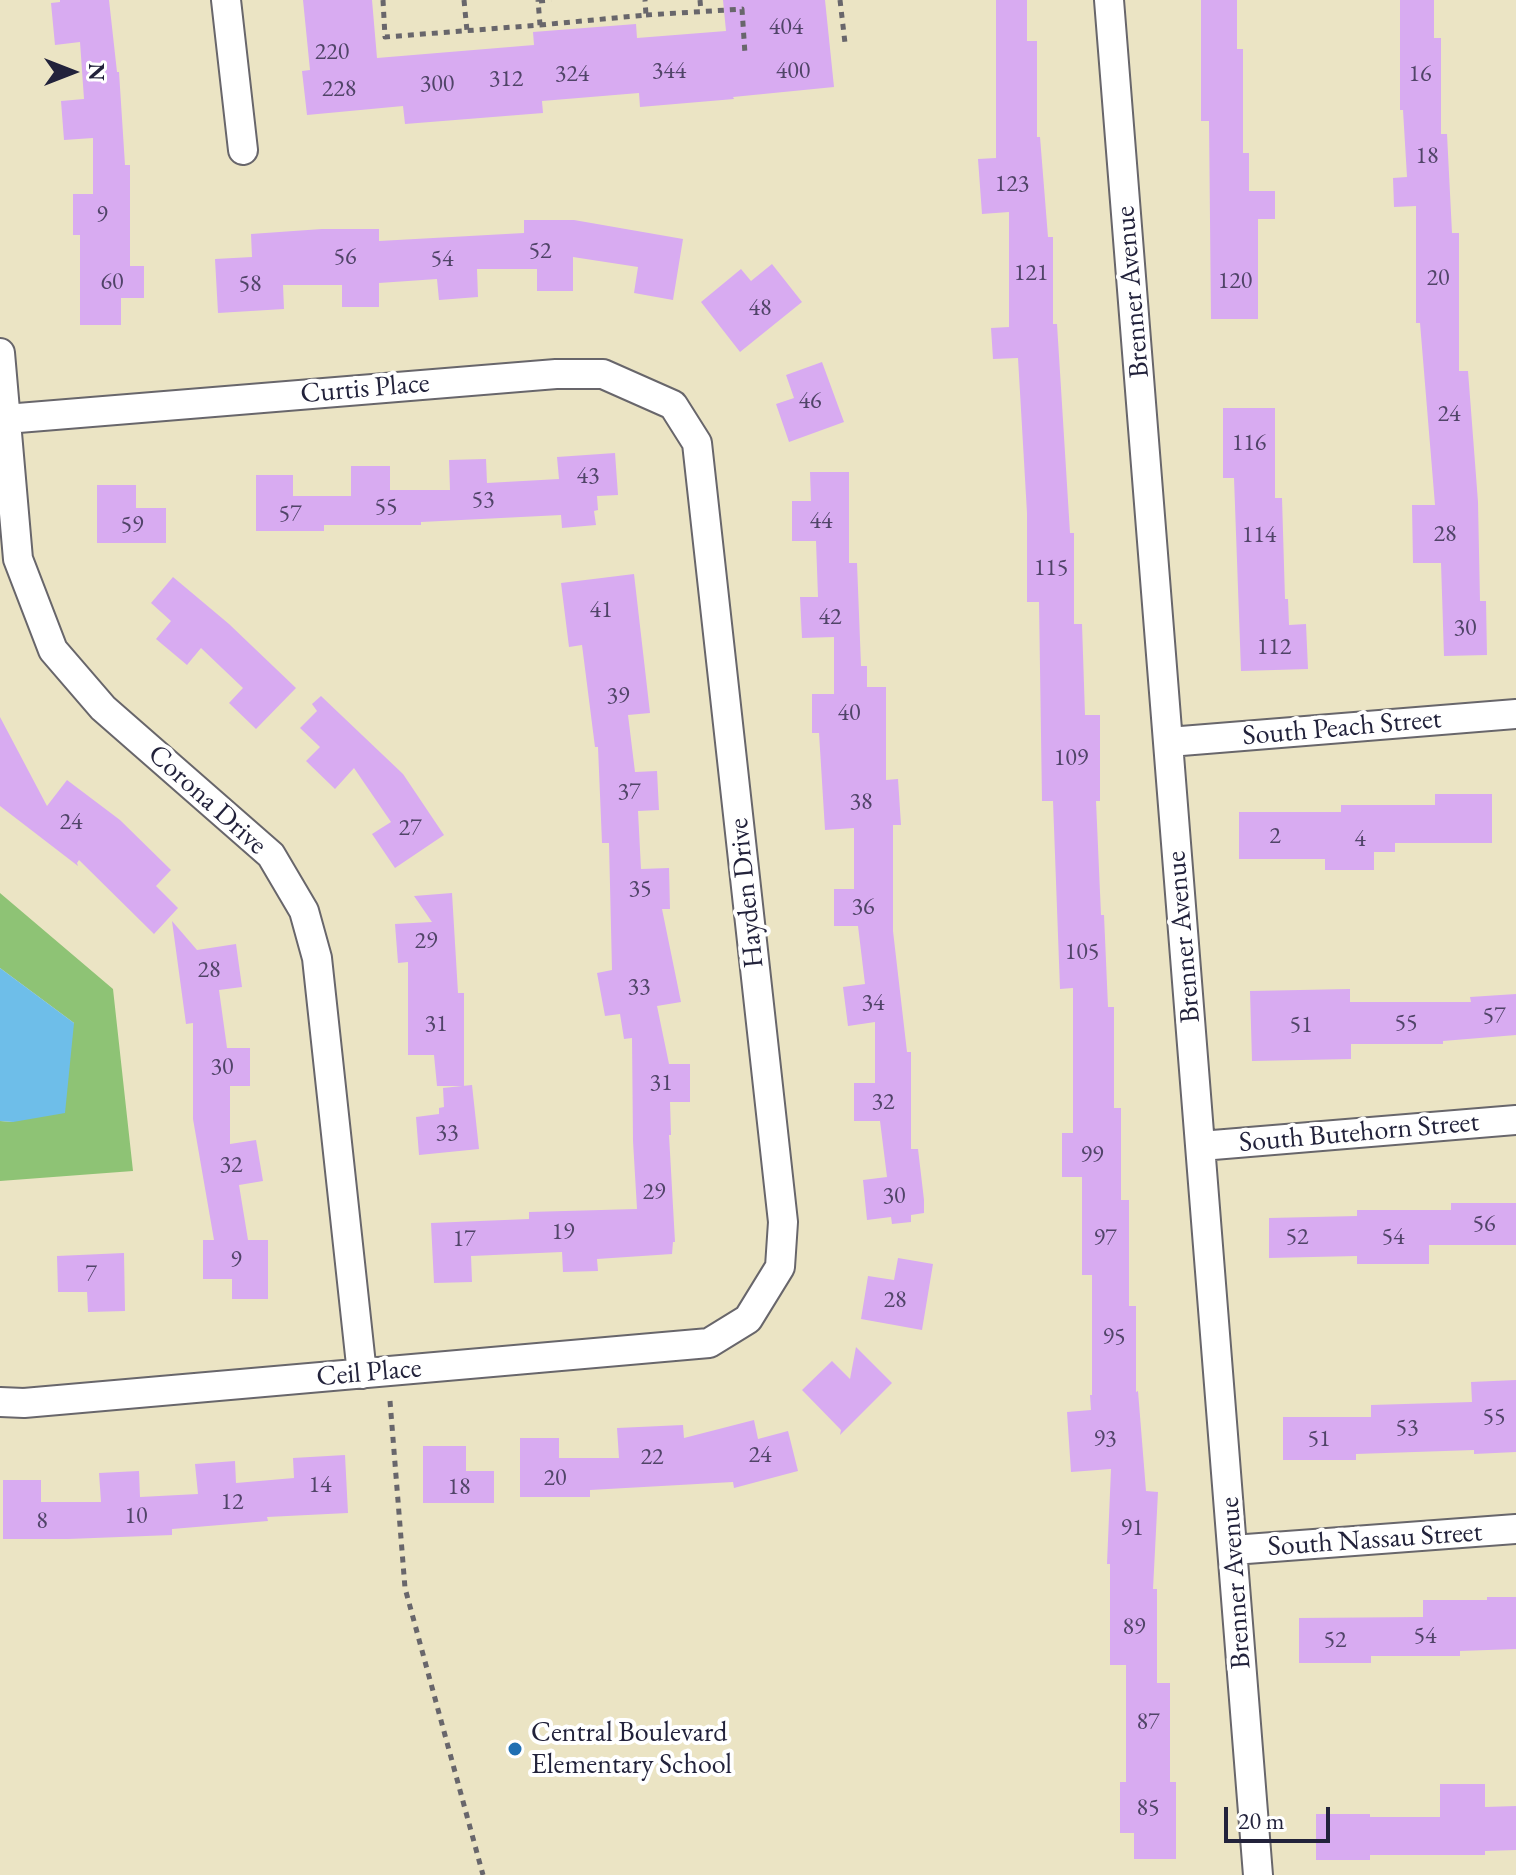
<!DOCTYPE html>
<html>
<head>
<meta charset="utf-8">
<style>
	body { margin:0 }
	#map { position:relative; width:1516px; height:1875px; overflow:hidden; background:#ebe4c4; font-family:"EB Garamond",serif }
	canvas { display:block }
	.north { position:absolute; left:32px; top:32px; width:80px; height:80px; -webkit-text-stroke:6px #fff; paint-order:stroke; rotate:90deg; font-size:22px; font-weight:700; line-height:32px; text-align:center; color:#22223b }
	.north::after { content:''; display:block; margin:auto; width:28px; height:36px; background:#22223b; clip-path:polygon(50% 0,100% 100%,50% 72%,0 100%) }
	.scale { position:absolute; left:1224px; top:1807px; width:106px; height:36px; box-sizing:border-box; border:4px solid #22223b; border-top:0; padding-left:10px; font-size:24px; line-height:28px; white-space:nowrap; color:#22223b; -webkit-text-stroke:6px #fff; paint-order:stroke }
</style>
</head>
<body>
<div id="map">
<canvas width="1516" height="1875"></canvas>
<div class="north">N</div>
<div class="scale">20 m</div>
</div>
<script>
const c = document.querySelector('canvas').getContext('2d');
c.lineJoin = 'round';
function fillPath(path, color) {
  c.fillStyle = color;
  c.fill(path, 'evenodd');
}
function strokePath(path, color, width, dash) {
  c.strokeStyle = color;
  c.lineWidth = width;
  c.lineCap = dash ? 'butt' : 'round';
  c.setLineDash(dash || []);
  c.stroke(path);
}
function label(font, color, halo, rows, align = 'center') {
  c.font = font + ' "EB Garamond",serif';
  c.lineWidth = 8;
  c.setLineDash([]);
  c.textBaseline = 'middle';
  c.strokeStyle = halo;
  c.fillStyle = color;
  for (const [text, x, y, turn = 0] of rows) {
    c.save();
    c.translate(x, y);
    c.rotate((+turn || 0) * Math.PI / 180);
    c.textAlign = isNaN(turn) ? turn : align;
    if (halo) c.strokeText(text, 0, 0);
    c.fillText(text, 0, 0);
    c.restore();
  }
}
fillPath(new Path2D(`
	M 0,893 L 113,989 L 133,1171 L 0,1181 L 0,1121 L 13,1122 L 74,1023 L 0,968 Z`), '#8ec375');
fillPath(new Path2D(`
	M 0,968 L 74,1023 L 65,1113 L 13,1122 L 0,1121 Z`), '#6ebee9');
fillPath(new Path2D(`
	M 60,0 L 109,0 L 117,72 L 119,72 L 125,165 L 130,165 L 130,266 L 144,266 L 144,298 L 121,298 L 121,325 L 80,325 L 80,235 L 73,235 L 73,194 L 93,194 L 93,138 L 64,140 L 61,101 L 84,99 L 80,42 L 55,45 L 51,3 L 60,2 Z
	M 303,0 L 372,0 L 377,58 L 534,45 L 533,32 L 636,24 L 637,38 L 726,31 L 723,0 L 825,0 L 834,87 L 733,97 L 734,99 L 640,107 L 639,93 L 542,101 L 543,113 L 405,124 L 403,106 L 307,115 L 302,71 L 310,70 Z
	M 996,0 L 1027,0 L 1027,41 L 1037,41 L 1037,137 L 1040,137 L 1048,237 L 1053,237 L 1053,324 L 1057,324 L 1070,533 L 1074,533 L 1074,624 L 1082,624 L 1085,715 L 1100,715 L 1100,801 L 1096,801 L 1101,915 L 1104,915 L 1108,1007 L 1114,1007 L 1114,1108 L 1121,1108 L 1121,1200 L 1129,1200 L 1129,1306 L 1136,1306 L 1136,1392 L 1138,1391 L 1146,1491 L 1158,1492 L 1153,1589 L 1157,1589 L 1157,1683 L 1170,1683 L 1170,1782 L 1176,1782 L 1176,1859 L 1134,1859 L 1134,1833 L 1120,1833 L 1120,1782 L 1126,1782 L 1126,1665 L 1110,1665 L 1110,1564 L 1107,1564 L 1111,1469 L 1071,1472 L 1067,1412 L 1091,1410 L 1090,1395 L 1092,1395 L 1092,1275 L 1082,1275 L 1082,1177 L 1062,1177 L 1062,1133 L 1073,1133 L 1073,988 L 1060,989 L 1053,801 L 1042,801 L 1039,602 L 1027,602 L 1027,513 L 1018,358 L 993,359 L 991,328 L 1009,327 L 1009,212 L 982,214 L 978,159 L 996,158 Z
	M 1201,0 L 1237,0 L 1237,49 L 1243,49 L 1243,153 L 1249,153 L 1249,191 L 1275,191 L 1275,219 L 1258,219 L 1258,319 L 1211,319 L 1209,121 L 1201,121 Z
	M 1400,0 L 1434,0 L 1434,38 L 1441,38 L 1441,134 L 1447,134 L 1452,233 L 1459,233 L 1459,371 L 1468,371 L 1478,502 L 1480,601 L 1486,601 L 1487,655 L 1444,656 L 1441,563 L 1413,563 L 1412,505 L 1435,505 L 1420,323 L 1416,323 L 1416,206 L 1394,207 L 1393,178 L 1407,177 L 1403,110 L 1400,110 Z
	M 524,220 L 574,220 L 683,239 L 673,300 L 634,293 L 638,267 L 573,257 L 573,291 L 537,291 L 537,269 L 477,269 L 478,297 L 439,300 L 437,279 L 379,283 L 379,307 L 342,307 L 342,285 L 283,285 L 284,309 L 218,313 L 215,259 L 252,257 L 251,234 L 322,229 L 379,229 L 379,241 L 524,233 Z
	M 772,264 L 802,302 L 740,352 L 701,302 L 741,269 L 751,281 Z
	M 822,362 L 844,422 L 789,442 L 776,404 L 794,398 L 786,375 Z
	M 1223,408 L 1275,408 L 1275,498 L 1282,498 L 1285,599 L 1288,599 L 1289,625 L 1306,624 L 1308,669 L 1241,671 L 1234,478 L 1223,478 Z
	M 615,453 L 618,495 L 597,496 L 598,510 L 594,511 L 596,525 L 562,528 L 561,515 L 421,522 L 421,525 L 324,525 L 324,531 L 256,531 L 256,475 L 293,475 L 293,496 L 351,496 L 351,466 L 390,466 L 390,490 L 450,490 L 449,460 L 486,459 L 487,483 L 559,479 L 557,457 Z
	M 810,472 L 849,472 L 849,563 L 857,563 L 861,666 L 867,666 L 867,687 L 886,687 L 886,780 L 898,779 L 901,825 L 893,825 L 893,931 L 907,1052 L 911,1052 L 911,1149 L 918,1149 L 924,1200 L 924,1213 L 911,1215 L 911,1222 L 892,1224 L 891,1217 L 867,1220 L 863,1180 L 887,1177 L 880,1121 L 854,1121 L 854,1083 L 875,1083 L 875,1022 L 848,1026 L 843,987 L 865,984 L 858,926 L 834,926 L 834,889 L 854,889 L 854,828 L 825,830 L 819,733 L 812,733 L 812,694 L 834,694 L 834,637 L 802,638 L 800,597 L 818,597 L 816,541 L 792,541 L 792,501 L 811,501 Z
	M 97,485 L 136,485 L 136,508 L 166,508 L 166,543 L 97,543 Z
	M 634,574 L 650,713 L 628,715 L 635,772 L 657,771 L 659,810 L 638,811 L 641,869 L 669,868 L 670,909 L 662,909 L 681,1002 L 657,1006 L 669,1064 L 690,1064 L 690,1102 L 670,1102 L 671,1135 L 669,1135 L 675,1242 L 673,1242 L 672,1254 L 597,1259 L 598,1271 L 563,1272 L 562,1252 L 471,1256 L 472,1282 L 434,1283 L 431,1223 L 529,1219 L 529,1212 L 637,1209 L 633,1141 L 632,1038 L 624,1039 L 620,1014 L 605,1016 L 597,973 L 612,970 L 609,843 L 602,843 L 598,747 L 595,747 L 582,645 L 569,647 L 561,583 Z
	M 173,577 L 229,624 L 296,688 L 256,729 L 229,703 L 243,688 L 201,648 L 187,665 L 156,639 L 171,621 L 151,603 Z
	M 321,696 L 403,774 L 444,835 L 395,868 L 372,834 L 391,822 L 354,768 L 335,789 L 306,761 L 320,747 L 300,728 L 317,711 L 312,704 Z
	M 0,717 L 47,806 L 67,780 L 120,820 L 171,870 L 156,886 L 178,908 L 154,934 L 79,860 L 77,863 L 78,866 L 0,806 Z
	M 1435,794 L 1492,794 L 1492,843 L 1395,843 L 1395,852 L 1374,852 L 1374,870 L 1325,870 L 1325,859 L 1239,859 L 1239,812 L 1341,812 L 1341,805 L 1435,805 Z
	M 452,893 L 458,993 L 464,993 L 464,1086 L 437,1086 L 434,1055 L 408,1055 L 408,962 L 398,963 L 395,924 L 432,922 L 414,896 Z
	M 172,921 L 197,950 L 236,944 L 242,987 L 219,990 L 227,1048 L 250,1048 L 250,1086 L 230,1086 L 230,1144 L 256,1140 L 263,1181 L 239,1185 L 248,1240 L 268,1240 L 268,1299 L 232,1299 L 232,1279 L 203,1279 L 203,1240 L 214,1240 L 193,1119 L 193,1023 L 186,1024 Z
	M 1350,989 L 1350,1002 L 1471,1002 L 1470,997 L 1516,994 L 1516,1035 L 1443,1041 L 1443,1044 L 1351,1044 L 1351,1059 L 1252,1061 L 1250,991 Z
	M 472,1085 L 479,1149 L 419,1155 L 416,1117 L 439,1114 L 439,1108 L 444,1107 L 443,1088 Z
	M 1451,1203 L 1516,1203 L 1516,1245 L 1429,1245 L 1429,1264 L 1357,1264 L 1357,1256 L 1269,1258 L 1269,1218 L 1357,1216 L 1357,1210 L 1451,1210 Z
	M 124,1253 L 125,1311 L 88,1312 L 87,1292 L 58,1292 L 57,1256 Z
	M 898,1258 L 933,1264 L 922,1330 L 861,1319 L 868,1276 L 894,1280 Z
	M 856,1347 L 892,1383 L 840,1435 L 841,1430 L 802,1390 L 832,1361 L 850,1379 Z
	M 1516,1380 L 1516,1452 L 1474,1454 L 1474,1450 L 1356,1454 L 1356,1460 L 1283,1460 L 1283,1417 L 1371,1417 L 1371,1405 L 1472,1402 L 1471,1382 Z
	M 754,1420 L 758,1439 L 788,1431 L 798,1471 L 734,1488 L 733,1482 L 590,1490 L 590,1497 L 520,1497 L 520,1438 L 559,1438 L 559,1458 L 619,1458 L 617,1428 L 683,1425 L 684,1438 Z
	M 423,1446 L 466,1446 L 466,1471 L 494,1471 L 494,1503 L 423,1503 Z
	M 345,1455 L 348,1513 L 267,1517 L 268,1521 L 172,1529 L 172,1535 L 68,1539 L 3,1539 L 3,1480 L 41,1480 L 41,1502 L 101,1502 L 99,1473 L 139,1471 L 140,1497 L 198,1494 L 195,1464 L 235,1461 L 236,1483 L 294,1478 L 293,1458 Z
	M 1487,1597 L 1516,1597 L 1516,1649 L 1460,1651 L 1460,1656 L 1371,1656 L 1371,1663 L 1299,1663 L 1299,1618 L 1423,1617 L 1423,1600 L 1487,1600 Z
	M 1440,1784 L 1485,1784 L 1485,1807 L 1516,1806 L 1516,1850 L 1485,1851 L 1485,1855 L 1370,1855 L 1370,1860 L 1316,1860 L 1316,1814 L 1370,1814 L 1370,1817 L 1440,1817 Z`), '#d8abf1');
const minor = new Path2D(`
	M 226,0 L 243,150
	M 1109,0 L 1258,1875
	M 0,353 L 18,559 L 53,650 L 103,708 L 271,855 L 304,911 L 317,958 L 362,1374
	M 1169,742 L 1516,714
	M 1201,1146 L 1516,1120
	M 0,1402 L 24,1403 L 709,1343 L 748,1319 L 780,1267 L 783,1222 L 697,443 L 673,405 L 603,374 L 556,374 L 6,419
	M 1233,1550 L 1516,1529`);
strokePath(minor, '#68666b', 32);
strokePath(new Path2D(`
	M 383,0 L 385,37 L 540,25 L 538,0
	M 464,0 L 467,31
	M 700,0 L 701,12
	M 840,0 L 845,43
	M 539,1 L 551,0
	M 646,15 L 742,9 L 745,54
	M 540,25 L 646,15 L 645,0
	M 390,1401 L 405,1588 L 483,1875`), '#68666b', 5, [6, 6]);
strokePath(minor, '#fff', 28);
for (const [x, y, r, color] of [
	[515,1749,8,"#1f6fb2"]
]) {
  const dot = new Path2D();
  dot.arc(x, y, r, 0, 2 * Math.PI);
  c.fillStyle = color;
  c.fill(dot);
  strokePath(dot, '#fff', 3);
}
label('24px', '#504468', null, [
	["404",786,27],
	["220",332,52],
	["344",669,71],
	["400",793,71],
	["324",572,74],
	["16",1420,74],
	["312",506,79],
	["300",437,84],
	["228",339,89],
	["18",1427,156],
	["123",1012,184],
	["9",102,215],
	["52",540,251],
	["56",345,257],
	["54",442,259],
	["121",1031,273],
	["20",1438,278],
	["120",1235,281],
	["60",112,282],
	["58",250,284],
	["48",760,308],
	["46",810,401],
	["24",1449,414],
	["116",1249,443],
	["43",588,476],
	["53",483,500],
	["55",386,507],
	["57",290,514],
	["44",821,521],
	["59",132,525],
	["28",1445,534],
	["114",1259,535],
	["115",1051,568],
	["41",601,610],
	["42",830,617],
	["30",1465,628],
	["112",1274,647],
	["39",618,696],
	["40",849,713],
	["109",1071,758],
	["37",629,792],
	["38",861,802],
	["24",71,822],
	["27",410,828],
	["2",1275,836],
	["4",1360,839],
	["35",640,889],
	["36",863,907],
	["29",426,941],
	["105",1082,952],
	["28",209,970],
	["33",639,987],
	["34",873,1003],
	["57",1494,1016],
	["55",1406,1023],
	["31",436,1024],
	["51",1301,1025],
	["30",222,1067],
	["31",661,1083],
	["32",883,1102],
	["33",447,1133],
	["99",1092,1155],
	["32",231,1165],
	["29",654,1192],
	["30",894,1196],
	["56",1484,1224],
	["19",563,1232],
	["52",1297,1237],
	["54",1393,1237],
	["97",1105,1238],
	["17",464,1239],
	["9",236,1260],
	["7",91,1274],
	["28",895,1300],
	["95",1114,1337],
	["55",1494,1417],
	["53",1407,1428],
	["93",1105,1439],
	["51",1319,1439],
	["24",760,1455],
	["22",652,1457],
	["20",555,1478],
	["14",320,1485],
	["18",459,1487],
	["12",232,1502],
	["10",136,1516],
	["8",42,1521],
	["91",1132,1528],
	["89",1134,1627],
	["54",1425,1636],
	["52",1335,1640],
	["87",1148,1722],
	["85",1148,1808]
]);
label('28px', '#22223b', '#fff', [
	["Brenner Avenue",1133,292,-95],
	["Curtis Place",365,389,-5],
	["South Peach Street",1342,728,-5],
	["Corona Drive",207,800,42],
	["Hayden Drive",747,893,-96],
	["Brenner Avenue",1184,937,-95],
	["South Butehorn Street",1359,1133,-5],
	["Ceil Place",369,1373,-5],
	["South Nassau Street",1375,1540,-4],
	["Brenner Avenue",1236,1583,-94]
]);
label('28px', '#22223b', '#fff', [
	["Central Boulevard",531,1733],
	["Elementary School",531,1765]
], 'left');
</script>
</body>
</html>
